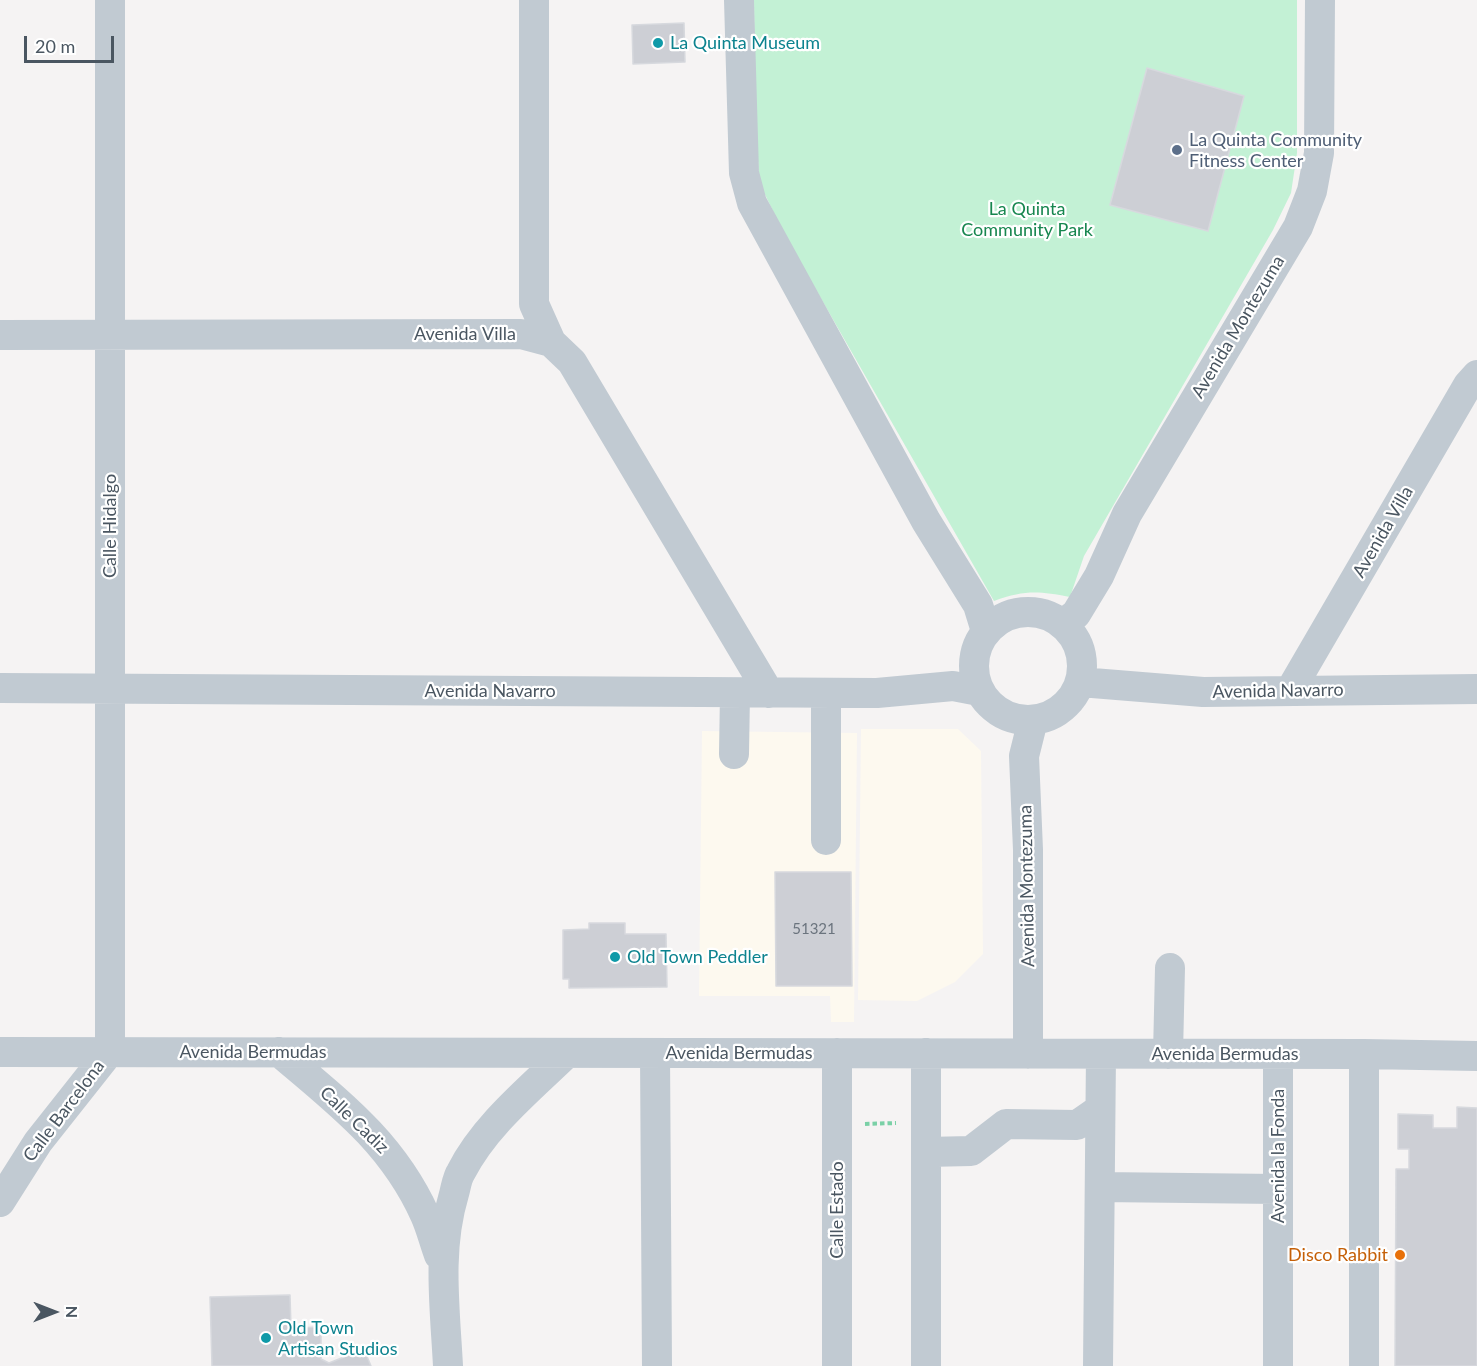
<!DOCTYPE html>
<html>
<head>
<meta charset="utf-8">
<style>
	body { margin:0 }
	#map { position:relative; width:1477px; height:1366px; overflow:hidden; background:#f5f3f3; font-family:Lato,sans-serif }
	canvas { display:block }
	.north { position:absolute; left:24px; top:1282px; width:60px; height:60px; -webkit-text-stroke:4px #fff; paint-order:stroke; rotate:90deg; font-size:16px; font-weight:700; line-height:24px; text-align:center; color:#4a5661 }
	.north::after { content:''; display:block; margin:auto; width:21px; height:27px; background:#4a5661; clip-path:polygon(50% 0,100% 100%,50% 72%,0 100%) }
	.scale { position:absolute; left:24px; top:36px; width:90px; height:27px; box-sizing:border-box; border:3px solid #4a5661; border-top:0; padding-left:8px; font-size:18px; line-height:21px; white-space:nowrap; color:#4a5661; -webkit-text-stroke:4px #fff; paint-order:stroke }
</style>
</head>
<body>
<div id="map">
<canvas width="1477" height="1366"></canvas>
<div class="north">N</div>
<div class="scale">20 m</div>
</div>
<script>
const c = document.querySelector('canvas').getContext('2d');
c.lineJoin = 'round';
function fillPath(path, color) {
  c.fillStyle = color;
  c.fill(path, 'evenodd');
}
function strokePath(path, color, width, dash) {
  c.strokeStyle = color;
  c.lineWidth = width;
  c.lineCap = dash ? 'butt' : 'round';
  c.setLineDash(dash || []);
  c.stroke(path);
}
function label(font, color, halo, rows, align = 'center') {
  c.font = font + ' Lato,sans-serif';
  c.lineWidth = 4.5;
  c.setLineDash([]);
  c.textBaseline = 'middle';
  c.strokeStyle = halo;
  c.fillStyle = color;
  for (const [text, x, y, turn = 0] of rows) {
    c.save();
    c.translate(x, y);
    c.rotate((+turn || 0) * Math.PI / 180);
    c.textAlign = isNaN(turn) ? turn : align;
    if (halo) c.strokeText(text, 0, 0);
    c.fillText(text, 0, 0);
    c.restore();
  }
}
fillPath(new Path2D(`
	M 861,729 L 958,729 L 981,751 L 983,954 L 955,982 L 917,1001 L 858,1000 Z
	M 702,731 L 857,733 L 854,1022 L 831,1022 L 830,996 L 699,996 Z`), '#fdf9ef');
fillPath(new Path2D(`
	M 754,0 L 1297,0 L 1297,153 L 1291,193 L 1273,230 L 1084,556 L 1070,597 C 1038,591 1025,590 994,601 L 783,232 L 760,184 L 755,125 Z`), '#c3f1d5');
const building = new Path2D(`
	M 684,23 L 685,62 L 633,64 L 632,25 Z
	M 1147,68 L 1244,96 L 1208,231 L 1110,205 Z
	M 775,872 L 851,872 L 852,986 L 776,986 Z
	M 589,923 L 625,923 L 625,934 L 666,934 L 667,987 L 569,988 L 569,979 L 563,979 L 563,930 L 589,929 Z
	M 1457,1107 L 1477,1108 L 1477,1366 L 1395,1366 L 1396,1169 L 1409,1169 L 1409,1149 L 1398,1149 L 1398,1114 L 1433,1115 L 1433,1128 L 1457,1128 Z
	M 290,1295 L 291,1328 L 321,1327 L 321,1359 L 329,1363 L 364,1349 L 371,1366 L 212,1366 L 210,1297 Z`);
fillPath(building, '#cdcfd5');
strokePath(building, '#d7d9de', 1.5);
strokePath(new Path2D(`
	M 865,1124 L 896,1123`), '#7ad0a6', 4, [4.5, 3]);
strokePath(new Path2D(`
	M 534,0 L 534,304 L 551,342
	M 739,0 L 744,173 L 752,203 L 926,521 L 978,605 L 986,631
	M 0,335 L 521,334 L 551,342 L 572,362 L 769,693
	M974 666a54 54 0 1 1 108 0a54 54 0 1 1-108 0Z
	M 1063,624 L 1076,614 L 1099,576 L 1127,514 L 1298,227 L 1312,191 L 1319,153 L 1320,0
	M 1080,682 L 1203,692 L 1477,689
	M 0,688 L 877,693 L 953,686 L 979,691
	M 1290,691 L 1468,385 L 1477,375
	M 826,693 L 826,840
	M 734,754 L 735,693
	M 0,1052 L 1364,1054 L 1477,1056
	M 279,1052 C 338,1102 392,1142 425,1215 C 431,1228 434,1242 439,1255
	M 655,1053 L 657,1366
	M 926,1053 L 926,1366
	M 1028,1054 L 1028,850 L 1024,756 L 1033,720
	M 1168,1054 L 1170,968
	M 1364,1054 L 1364,1366
	M 926,1152 L 971,1151 L 1006,1124 L 1077,1125 L 1100,1109
	M 1100,1187 L 1278,1189
	M 0,1202 L 38,1142 L 110,1051 L 110,0
	M 448,1366 C 445,1308 437,1250 454,1194 C 456,1187 457,1178 461,1172 C 485,1125 530,1089 567,1053
	M 837,1366 L 837,1053
	M 1098,1366 L 1101,1054
	M 1278,1366 L 1278,1054`), '#c1cad2', 30);
for (const [x, y, r, color] of [
	[658,43,6,"#0f9aa8"],
	[1177,150,6,"#5c6f8a"],
	[615,957,6,"#0f9aa8"],
	[1400,1255,6,"#e8710a"],
	[266,1338,6,"#0f9aa8"]
]) {
  const dot = new Path2D();
  dot.arc(x, y, r, 0, 2 * Math.PI);
  c.fillStyle = color;
  c.fill(dot);
  strokePath(dot, '#fff', 2);
}
label('15px', '#6b747e', null, [
	["51321",814,929]
]);
label('18px', '#0d838f', '#fff', [
	["La Quinta Museum",670,43],
	["Old Town Peddler",627,957],
	["Old Town",278,1328],
	["Artisan Studios",278,1349]
], 'left');
label('18px', '#4e5e75', '#fff', [
	["La Quinta Community",1189,140],
	["Fitness Center",1189,161]
], 'left');
label('18px', '#17864f', '#fff', [
	["La Quinta",1027,209],
	["Community Park",1027,230]
]);
label('18px', '#4a5661', '#fff', [
	["Avenida Montezuma",1238,327,-59],
	["Avenida Villa",465,334],
	["Calle Hidalgo",110,526,-90],
	["Avenida Villa",1383,532,-60],
	["Avenida Navarro",490,691],
	["Avenida Navarro",1278,691,-1],
	["Avenida Montezuma",1027,886,-91],
	["Avenida Bermudas",253,1052],
	["Avenida Bermudas",739,1053],
	["Avenida Bermudas",1225,1054],
	["Calle Barcelona",64,1111,-53],
	["Calle Cadiz",354,1120,44],
	["Avenida la Fonda",1278,1156,-90],
	["Calle Estado",837,1210,-90]
]);
label('18px', '#c56008', '#fff', [
	["Disco Rabbit",1388,1255]
], 'right');
</script>
</body>
</html>
